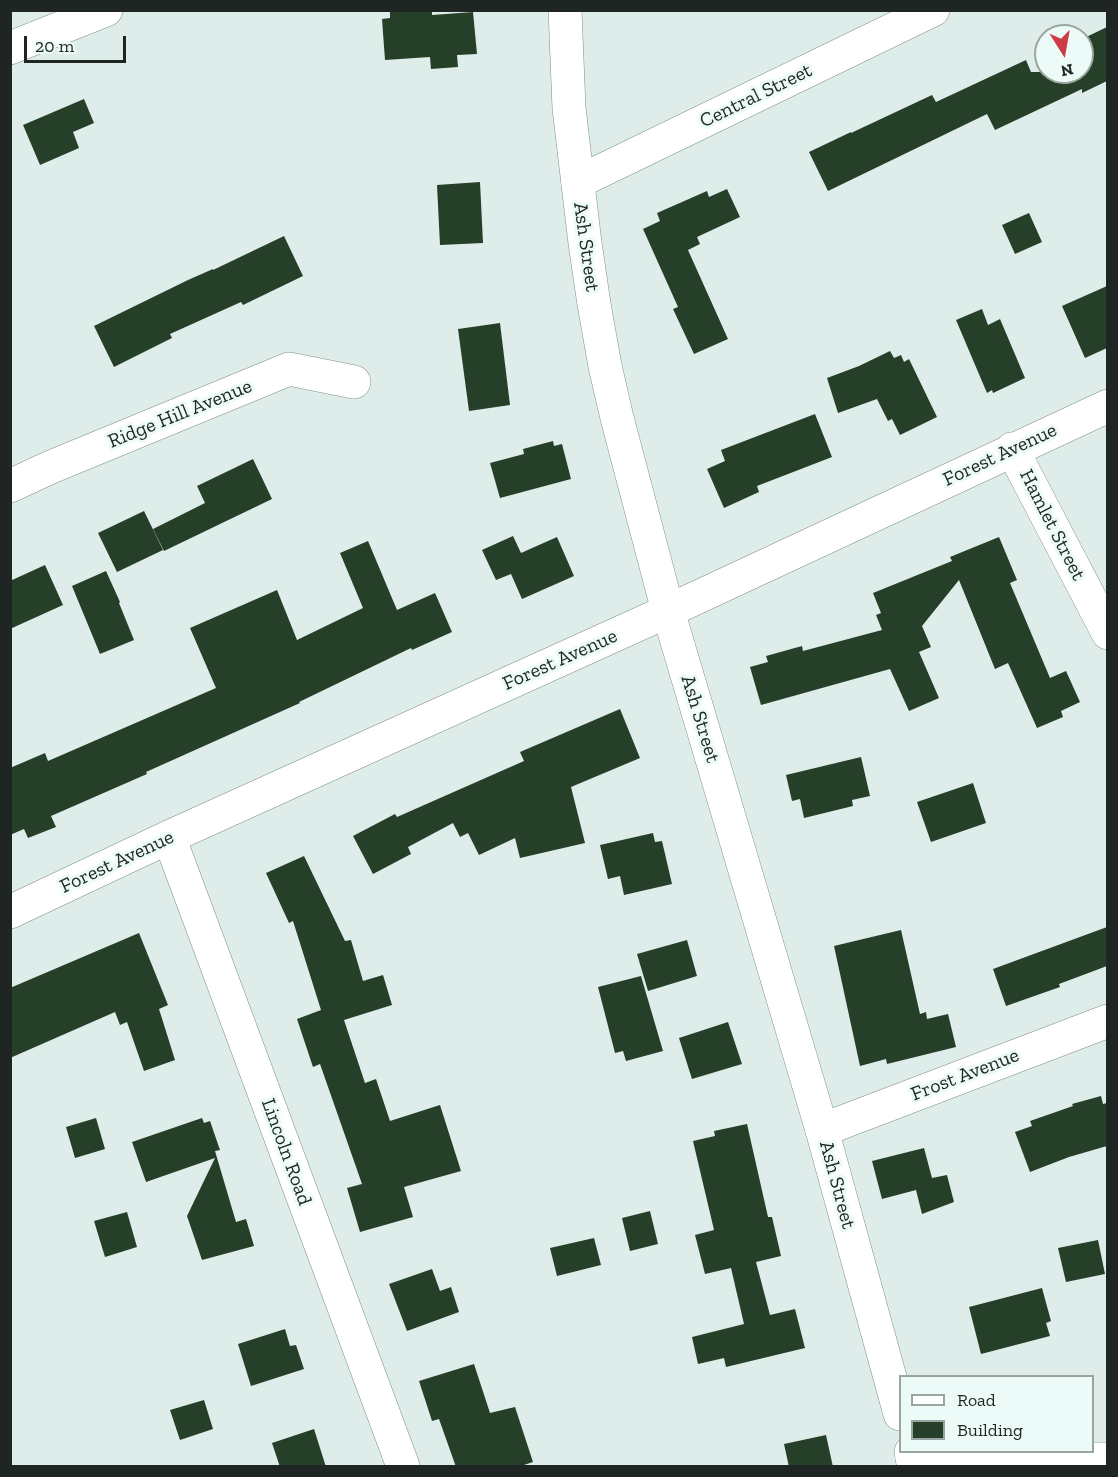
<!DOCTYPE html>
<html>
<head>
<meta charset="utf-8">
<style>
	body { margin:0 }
	#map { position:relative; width:1118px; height:1477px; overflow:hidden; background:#deedea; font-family:"Zilla Slab",serif }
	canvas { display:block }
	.frame { position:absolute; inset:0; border:12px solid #1f2523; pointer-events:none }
	.legend { position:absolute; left:899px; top:1375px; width:195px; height:78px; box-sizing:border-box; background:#ecfbf7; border:2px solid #9aa5a2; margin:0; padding:8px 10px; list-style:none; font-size:18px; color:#1f2523 }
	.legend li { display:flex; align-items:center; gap:12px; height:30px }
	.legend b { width:30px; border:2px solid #9aa5a2 }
	.north { position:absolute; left:1034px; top:24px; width:60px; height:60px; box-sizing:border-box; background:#ecfbf7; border:2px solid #9aa5a2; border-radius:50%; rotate:169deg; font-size:16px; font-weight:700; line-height:24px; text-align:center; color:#1f2523 }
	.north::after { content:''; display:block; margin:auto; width:21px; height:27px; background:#cd3d47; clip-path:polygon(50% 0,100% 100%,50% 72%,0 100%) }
	.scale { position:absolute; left:24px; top:36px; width:102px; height:27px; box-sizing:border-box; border:3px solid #1f2523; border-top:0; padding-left:8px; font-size:18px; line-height:21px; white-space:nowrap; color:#1f2523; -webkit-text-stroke:4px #ecfbf7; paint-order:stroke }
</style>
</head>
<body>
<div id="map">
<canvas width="1118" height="1477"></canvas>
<div class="frame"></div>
<ul class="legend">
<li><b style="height:8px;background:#fff"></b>Road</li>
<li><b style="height:16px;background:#263f29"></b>Building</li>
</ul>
<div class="north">N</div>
<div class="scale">20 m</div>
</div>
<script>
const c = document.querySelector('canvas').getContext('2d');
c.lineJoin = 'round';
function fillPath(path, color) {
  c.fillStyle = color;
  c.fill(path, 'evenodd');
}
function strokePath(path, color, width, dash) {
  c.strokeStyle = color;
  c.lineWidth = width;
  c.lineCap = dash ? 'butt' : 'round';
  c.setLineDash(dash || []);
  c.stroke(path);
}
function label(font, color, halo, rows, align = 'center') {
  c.font = font + ' "Zilla Slab",serif';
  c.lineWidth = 6;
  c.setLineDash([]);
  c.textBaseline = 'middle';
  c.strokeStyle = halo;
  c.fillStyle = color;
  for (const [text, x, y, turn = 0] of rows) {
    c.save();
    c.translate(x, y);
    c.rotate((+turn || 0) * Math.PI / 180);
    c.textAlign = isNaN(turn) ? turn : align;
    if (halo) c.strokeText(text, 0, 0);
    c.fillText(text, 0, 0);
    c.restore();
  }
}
fillPath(new Path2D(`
	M 390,10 L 432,10 L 432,15 L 473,12 L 477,54 L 457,55 L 458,67 L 431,69 L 430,57 L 385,60 L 382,19 L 390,18 Z
	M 1107,27 L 1107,81 L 1082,93 L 1082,89 L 995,130 L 987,114 L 828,191 L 809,152 L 851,132 L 851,133 L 932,95 L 936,102 L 1026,60 L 1031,72 L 1082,72 L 1082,39 Z
	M 84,99 L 94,123 L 73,132 L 79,148 L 40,165 L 23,125 Z
	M 480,182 L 483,243 L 440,245 L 437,185 Z
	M 727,189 L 740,217 L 697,237 L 700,244 L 688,250 L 728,339 L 694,354 L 673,309 L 678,307 L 643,229 L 660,221 L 657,213 L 707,191 L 709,197 Z
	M 1029,213 L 1042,242 L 1015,254 L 1002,225 Z
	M 284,236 L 303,276 L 243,305 L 241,302 L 170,334 L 172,338 L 114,367 L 94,326 L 188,280 L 213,269 L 213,270 Z
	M 1107,286 L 1107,348 L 1085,358 L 1062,306 Z
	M 982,309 L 988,325 L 1000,319 L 1025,378 L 993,393 L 992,390 L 987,393 L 956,320 Z
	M 500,323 L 510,405 L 469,411 L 458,329 Z
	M 890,351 L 894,358 L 901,355 L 904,362 L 909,359 L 937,417 L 900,435 L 892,419 L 888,421 L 877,399 L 838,413 L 827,378 L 859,366 Z
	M 815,414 L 832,457 L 757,486 L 759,492 L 724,508 L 707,469 L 725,461 L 721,450 Z
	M 553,441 L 554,446 L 562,444 L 571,479 L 500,498 L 490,463 L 524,454 L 523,449 Z
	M 253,459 L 272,499 L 164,551 L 153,529 L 205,503 L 197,486 Z
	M 144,511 L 163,550 L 117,572 L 98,533 Z
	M 513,536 L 521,553 L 557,537 L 574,576 L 522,599 L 511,574 L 496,580 L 482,550 Z
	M 999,537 L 1017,580 L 1010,583 L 1050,678 L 1066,671 L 1080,702 L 1061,711 L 1063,717 L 1037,728 L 1008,663 L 995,669 L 959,580 L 922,626 L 931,647 L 919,652 L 939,698 L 909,711 L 890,669 L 761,705 L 750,667 L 768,662 L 766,656 L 802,646 L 803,651 L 882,630 L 876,615 L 881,613 L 873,593 L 952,561 L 950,557 Z
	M 368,541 L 397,610 L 435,593 L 452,632 L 412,650 L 411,648 L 299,702 L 300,703 L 146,772 L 147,774 L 51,816 L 56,827 L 28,838 L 24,829 L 10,835 L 10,768 L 45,753 L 48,761 L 216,688 L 190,628 L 277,590 L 297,640 L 363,608 L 340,553 Z
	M 45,565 L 63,605 L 10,629 L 10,581 Z
	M 106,571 L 120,602 L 119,603 L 134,640 L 100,654 L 72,586 Z
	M 620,709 L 640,758 L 571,787 L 585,843 L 520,858 L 515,838 L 479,855 L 468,833 L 460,837 L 453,823 L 408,847 L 411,854 L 373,874 L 353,836 L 395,814 L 397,817 L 524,761 L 520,752 Z
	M 861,757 L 870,796 L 852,800 L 853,806 L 804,818 L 800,799 L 792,801 L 786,775 Z
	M 973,783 L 986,823 L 931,842 L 917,802 Z
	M 653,833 L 655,842 L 662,841 L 672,884 L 624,895 L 620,876 L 608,879 L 600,845 Z
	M 304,856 L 345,941 L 351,940 L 363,981 L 383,975 L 392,1005 L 344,1020 L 365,1083 L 376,1079 L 390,1121 L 440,1105 L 461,1171 L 404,1187 L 413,1217 L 360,1232 L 347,1188 L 362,1184 L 320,1064 L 313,1067 L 297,1019 L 321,1010 L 293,921 L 289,923 L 266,873 Z
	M 1107,927 L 1107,966 L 1059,984 L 1060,987 L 1006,1006 L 993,969 Z
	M 901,930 L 920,1014 L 926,1012 L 927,1019 L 948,1014 L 956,1047 L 887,1064 L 886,1059 L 860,1066 L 834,946 Z
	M 139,933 L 168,1005 L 159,1009 L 175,1060 L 144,1071 L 127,1022 L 120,1025 L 115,1012 L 10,1058 L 10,988 Z
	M 687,940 L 697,976 L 648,991 L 637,954 Z
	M 641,976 L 663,1051 L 626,1061 L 623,1051 L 615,1053 L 598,987 Z
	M 728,1022 L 742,1064 L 692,1079 L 679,1038 Z
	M 1101,1096 L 1103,1104 L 1107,1103 L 1107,1146 L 1069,1157 L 1030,1172 L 1015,1132 L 1032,1126 L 1030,1121 L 1073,1106 L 1072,1104 Z
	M 96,1118 L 105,1149 L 75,1158 L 66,1127 Z
	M 202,1118 L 204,1123 L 210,1121 L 220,1150 L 215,1151 L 236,1222 L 246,1219 L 254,1246 L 202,1260 L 187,1216 L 215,1158 L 146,1182 L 132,1142 Z
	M 747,1124 L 768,1217 L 772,1217 L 781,1256 L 756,1262 L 770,1315 L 795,1309 L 805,1348 L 726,1367 L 724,1358 L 698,1364 L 692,1337 L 744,1324 L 731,1268 L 705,1274 L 695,1235 L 714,1230 L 693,1141 L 715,1136 L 714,1131 Z
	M 924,1148 L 932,1178 L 947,1175 L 954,1202 L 922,1214 L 916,1190 L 882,1199 L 872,1161 Z
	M 650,1211 L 658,1244 L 630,1251 L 622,1218 Z
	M 127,1212 L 137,1247 L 105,1257 L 94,1221 Z
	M 594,1238 L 601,1265 L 557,1276 L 550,1248 Z
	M 1098,1240 L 1105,1274 L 1066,1282 L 1058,1248 Z
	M 432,1269 L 440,1291 L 451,1287 L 459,1312 L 407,1331 L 389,1284 Z
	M 1042,1288 L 1051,1321 L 1046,1323 L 1050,1336 L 981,1354 L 969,1307 Z
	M 285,1329 L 290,1346 L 296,1345 L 304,1369 L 251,1386 L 238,1344 Z
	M 474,1364 L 490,1413 L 515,1407 L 533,1462 L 518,1467 L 456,1467 L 439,1419 L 432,1421 L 419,1381 Z
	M 204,1400 L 213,1429 L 180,1440 L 170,1410 Z
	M 314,1429 L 326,1467 L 280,1467 L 272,1443 Z
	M 826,1435 L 833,1467 L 789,1467 L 784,1444 Z`), '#263f29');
const minor = new Path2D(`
	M 10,48 L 106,10
	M 578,182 L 933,10
	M 1012,449 L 1108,633
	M 10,486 L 51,467 L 289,369 L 354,382
	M 169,837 L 403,1466
	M 822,1130 L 1108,1021
	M 912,1458 L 1108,1459`);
const tertiary = new Path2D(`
	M 565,10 L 569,108 L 585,243 L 594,304 L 605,366 L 617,418 L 668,611 L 822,1130 L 900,1414
	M 10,912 L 169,837 L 668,611 L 1108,406
	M 911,1452 L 914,1466`);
strokePath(minor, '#808e8a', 34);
strokePath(tertiary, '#808e8a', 34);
strokePath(minor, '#fff', 33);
strokePath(tertiary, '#fff', 33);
label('20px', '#1f2523', '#ecfbf7', [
	["Central Street",756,96,-26],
	["Ash Street",586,247,82],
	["Ridge Hill Avenue",180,414,-22],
	["Forest Avenue",1000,455,-25],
	["Hamlet Street",1052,525,63],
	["Forest Avenue",560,660,-24],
	["Ash Street",700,719,73],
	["Forest Avenue",117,862,-25],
	["Frost Avenue",965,1075,-21],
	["Lincoln Road",286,1152,70],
	["Ash Street",837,1185,75]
]);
</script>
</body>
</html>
